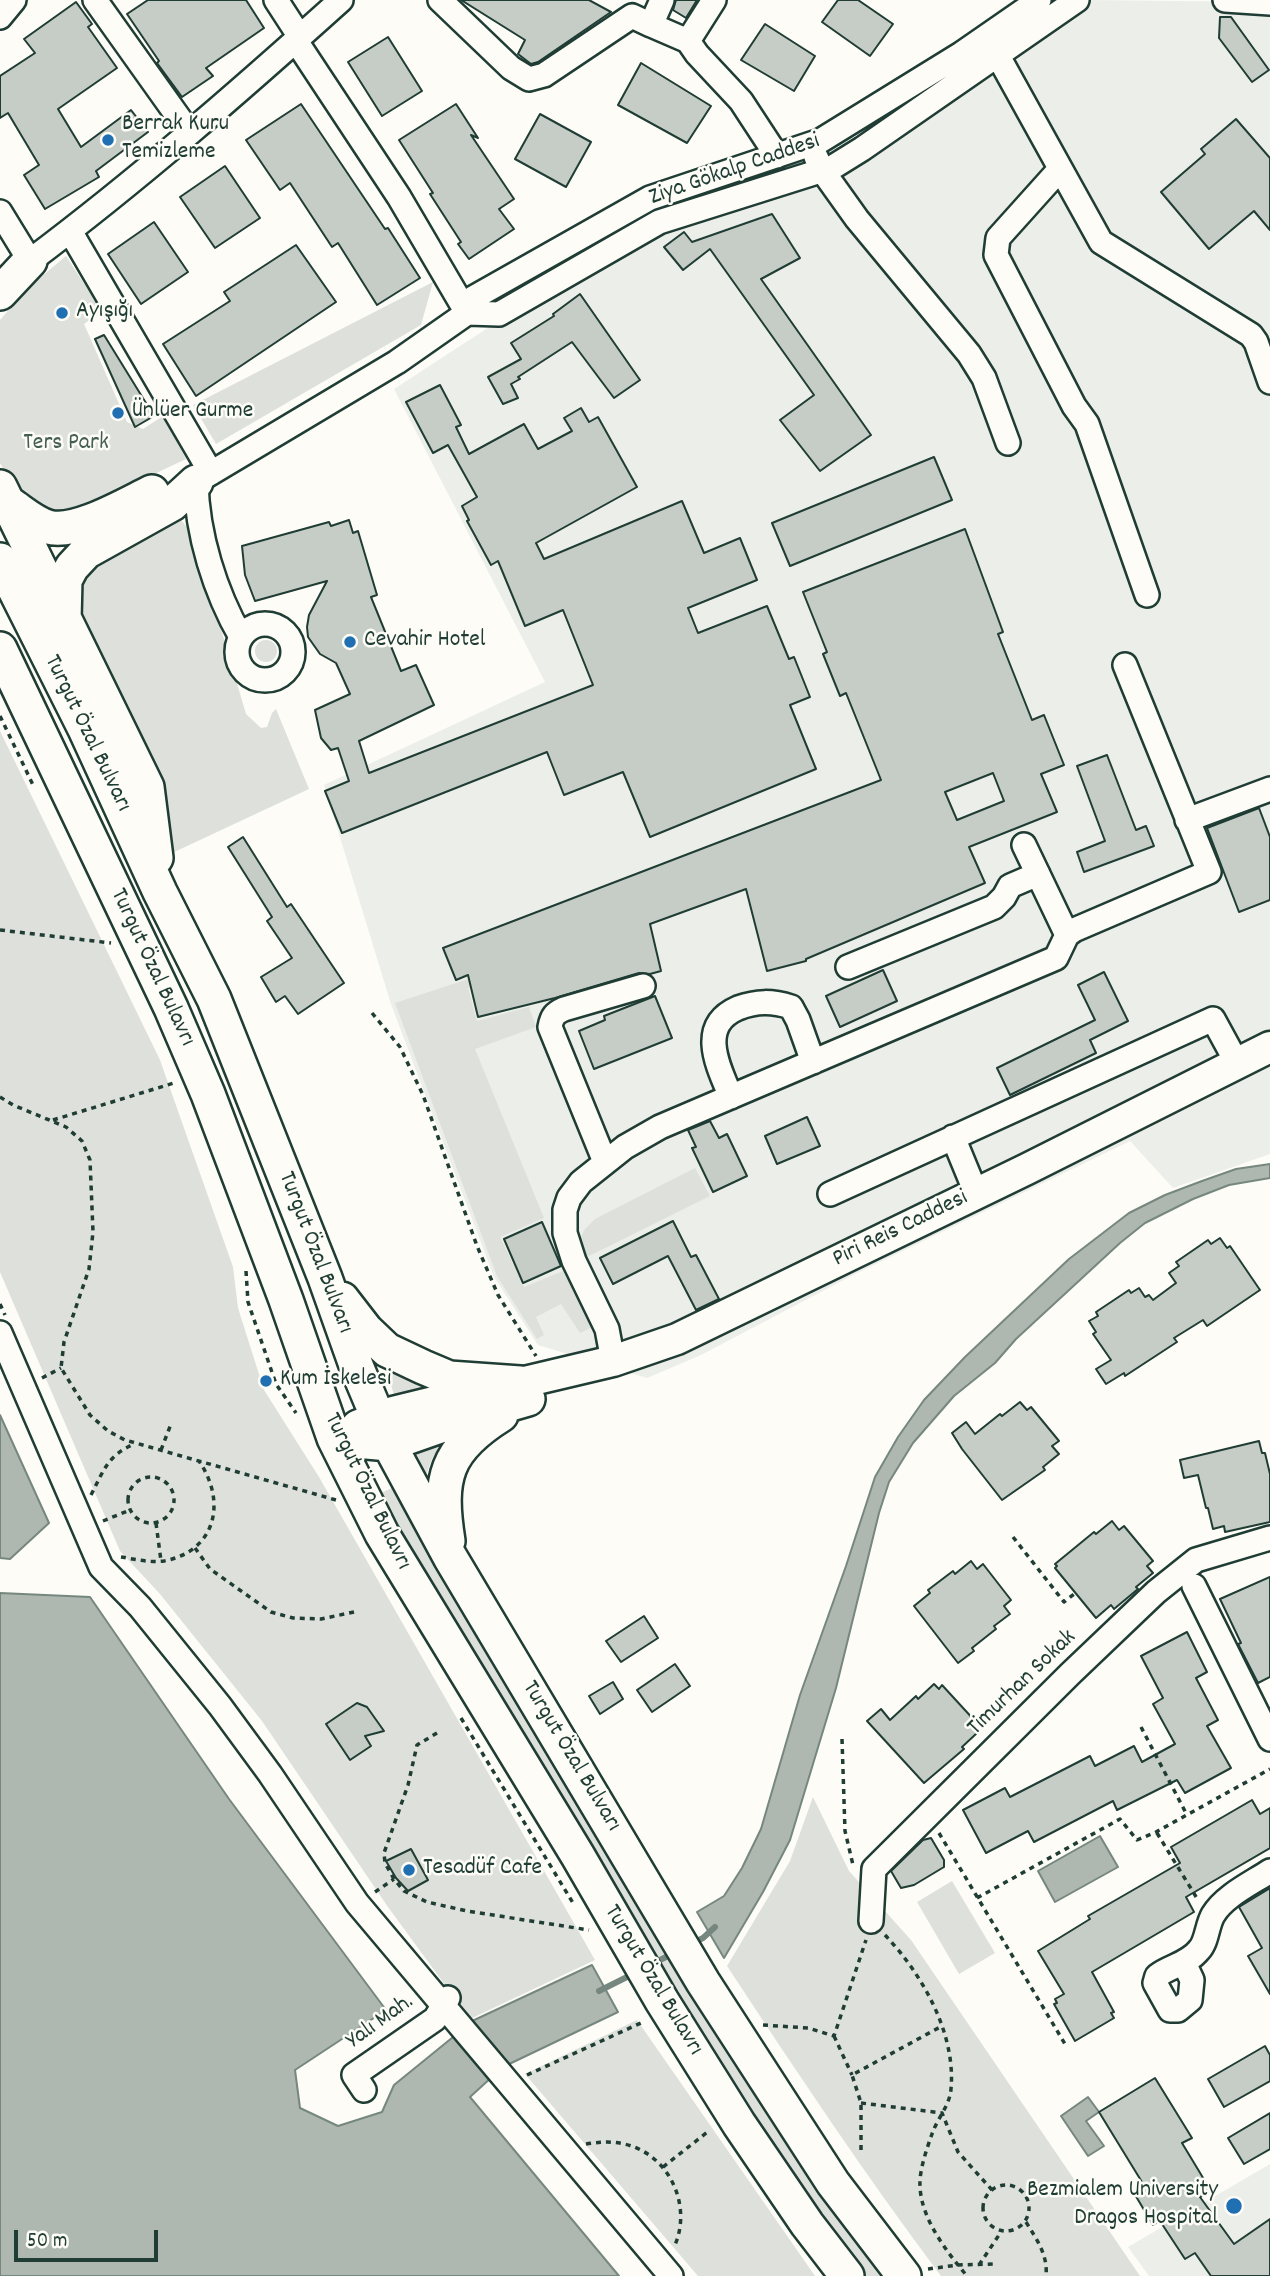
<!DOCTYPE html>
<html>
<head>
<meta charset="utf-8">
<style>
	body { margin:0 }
	#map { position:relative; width:1270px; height:2276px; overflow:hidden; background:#fdfcf7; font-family:Dekko,sans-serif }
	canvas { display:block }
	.scale { position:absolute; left:14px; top:2230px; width:144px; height:32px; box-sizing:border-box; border:4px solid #1f3d34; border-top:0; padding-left:9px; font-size:21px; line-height:24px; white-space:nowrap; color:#1f3d34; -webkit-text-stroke:5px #fdfcf7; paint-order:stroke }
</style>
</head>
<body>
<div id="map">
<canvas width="1270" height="2276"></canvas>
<div class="scale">50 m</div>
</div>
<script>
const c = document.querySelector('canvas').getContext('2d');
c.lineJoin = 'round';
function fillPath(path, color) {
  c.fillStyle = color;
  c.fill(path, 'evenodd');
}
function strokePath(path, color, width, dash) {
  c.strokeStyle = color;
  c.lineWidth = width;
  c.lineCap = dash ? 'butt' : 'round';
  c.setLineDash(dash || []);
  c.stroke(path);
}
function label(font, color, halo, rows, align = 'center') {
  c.font = font + ' Dekko,sans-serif';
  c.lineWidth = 5;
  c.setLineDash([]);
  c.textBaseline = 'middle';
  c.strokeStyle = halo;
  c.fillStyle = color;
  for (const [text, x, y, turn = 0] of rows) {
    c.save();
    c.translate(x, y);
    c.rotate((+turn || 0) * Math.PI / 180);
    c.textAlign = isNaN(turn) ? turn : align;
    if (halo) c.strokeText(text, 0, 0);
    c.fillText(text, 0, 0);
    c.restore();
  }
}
fillPath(new Path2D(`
	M 1086,0 L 1270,2 L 1270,1154 L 1173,1188 L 1130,1141 L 857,1273 L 699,1356 L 647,1378 L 538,1345 L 494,1277 L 391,1004 L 324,785 L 545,682 L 394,389 L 655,219 L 833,167 Z
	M 1270,2164 L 1270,2276 L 1149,2276 L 1128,2247 Z`), '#eceee9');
fillPath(new Path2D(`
	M 66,256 L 102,311 L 84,324 L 127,422 L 143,429 L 163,416 L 186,459 L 70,514 C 37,515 15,490 0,463 L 0,320 L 28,288 Z
	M 433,282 L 421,325 L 216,444 L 193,405 Z
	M 178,516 L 193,535 L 246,714 L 261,728 L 267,727 L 272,713 L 276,709 L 309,789 L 170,854 L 73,596 L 81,573 Z
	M255 651a11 11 0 1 1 22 0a11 11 0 1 1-22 0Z
	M 0,731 L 160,1060 L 233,1267 L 238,1308 L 264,1390 L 319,1477 L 595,1960 L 470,2019 L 388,1907 L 262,1721 L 160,1594 L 120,1551 L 0,1272 Z
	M 499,969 L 500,978 L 468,988 L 477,1021 L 529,1007 L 536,1027 L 475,1049 L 544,1218 L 500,1237 L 524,1287 L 563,1271 L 592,1327 L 580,1333 L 561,1304 L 536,1317 L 544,1335 L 537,1339 L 497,1276 L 395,1003 Z
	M 695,1168 L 710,1196 L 585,1258 L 579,1241 L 585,1229 L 595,1219 Z
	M 385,1365 L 432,1385 L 394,1395 Z
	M 449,1433 L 432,1459 L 426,1475 L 412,1444 Z
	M 392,1488 L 427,1554 L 733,2061 L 778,2131 L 882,2276 L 865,2276 L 763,2137 L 378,1494 Z
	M 813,1797 L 849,1871 L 911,1940 L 1140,2276 L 941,2276 C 866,2176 796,2071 727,1966 L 790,1861 Z
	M 952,1881 L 995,1953 L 959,1974 L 917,1902 Z
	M 637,2020 L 815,2276 L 698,2276 L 525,2074 Z`), '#dde0db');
const water = new Path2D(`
	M 1270,1164 L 1270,1178 L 1229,1185 L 1193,1199 L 1145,1223 L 1120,1243 L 1016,1339 L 995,1363 L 954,1396 L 913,1443 L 889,1482 L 879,1513 L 836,1688 L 790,1840 L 763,1892 L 724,1958 L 697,1912 L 724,1896 L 742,1868 L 761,1829 L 800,1695 L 846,1566 L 875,1477 L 898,1437 L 924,1400 L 965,1357 L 1069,1259 L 1129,1213 L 1165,1195 L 1202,1181 L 1236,1169 Z
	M 0,1415 L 49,1523 L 10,1559 L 0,1558 Z
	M 0,1593 L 90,1597 L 229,1799 L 386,2010 L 295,2070 L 300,2108 L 338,2126 L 382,2112 L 394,2085 L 458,2033 L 493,2076 L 470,2097 L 619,2276 L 0,2276 Z
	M 1100,1836 L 1118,1867 L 1055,1902 L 1038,1871 Z
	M 592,1965 L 618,2012 L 505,2066 L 470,2022 Z
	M 1088,2097 L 1099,2112 L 1086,2121 L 1104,2146 L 1088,2156 L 1061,2116 Z`);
fillPath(water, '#aeb8b1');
strokePath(water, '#75877f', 2);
strokePath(new Path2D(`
	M 693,1943 L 703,1938 L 715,1927
	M 652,1964 L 674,1953
	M 599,1991 L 633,1974`), '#75877f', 6);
const building = new Path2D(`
	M 148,0 L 246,0 L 264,28 L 206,68 L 213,76 L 182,97 L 157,63 L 159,61 L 127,14 Z
	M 461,0 L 589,0 L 611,12 L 538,62 L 531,64 L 518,54 L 525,40 Z
	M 676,0 L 697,0 L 686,18 L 673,10 Z
	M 838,0 L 858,0 L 893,24 L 870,56 L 822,22 Z
	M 76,2 L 92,24 L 88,27 L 117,68 L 58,109 L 81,147 L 131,110 L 148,132 L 96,171 L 99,177 L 45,209 L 24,175 L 39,165 L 8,113 L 0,118 L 0,76 L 35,53 L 24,39 Z
	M 1220,17 L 1231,17 L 1269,70 L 1252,82 L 1219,38 Z
	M 765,24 L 815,56 L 794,91 L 741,60 Z
	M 388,37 L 422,91 L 382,116 L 348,62 Z
	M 641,63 L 711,106 L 687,143 L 618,105 Z
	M 301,104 L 385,229 L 388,228 L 420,278 L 377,305 L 338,243 L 332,247 L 290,183 L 280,190 L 246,140 Z
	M 456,104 L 478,138 L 471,135 L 514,199 L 499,209 L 514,229 L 469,259 L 458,244 L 461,242 L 430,194 L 433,193 L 399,140 Z
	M 540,114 L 591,142 L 566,187 L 515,159 Z
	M 1236,119 L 1270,158 L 1270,230 L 1254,211 L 1209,249 L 1161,192 L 1205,154 L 1201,149 Z
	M 225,166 L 260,218 L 215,248 L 180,197 Z
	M 772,214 L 800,258 L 761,279 L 871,435 L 820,471 L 780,420 L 814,395 L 710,249 L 683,270 L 664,247 L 684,232 L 692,242 Z
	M 154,222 L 188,272 L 141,304 L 108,254 Z
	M 296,245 L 336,302 L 196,396 L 163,344 L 230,301 L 224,292 Z
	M 580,294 L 640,380 L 614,398 L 572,342 L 518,377 L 520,379 L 511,384 L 518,398 L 503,404 L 488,377 L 521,359 L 511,343 L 554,316 L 553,314 Z
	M 104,335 L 154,416 L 135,427 L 95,339 Z
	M 440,385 L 461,425 L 456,427 L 469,454 L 524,424 L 538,449 L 572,431 L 564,418 L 581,408 L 589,422 L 598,417 L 637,487 L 536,543 L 544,559 L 682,501 L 704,553 L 740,538 L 757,580 L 688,608 L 698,633 L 767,606 L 789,659 L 794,657 L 810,697 L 790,705 L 816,769 L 650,837 L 623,772 L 564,795 L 547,752 L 342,833 L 325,791 L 349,781 L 338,748 L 331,750 L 321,738 L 315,710 L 350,694 L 336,663 L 320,654 L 308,637 L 307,627 L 309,615 L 327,581 L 255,601 L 245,575 L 242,546 L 329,522 L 331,526 L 349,520 L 353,533 L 358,531 L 377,595 L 371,597 L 401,671 L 416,665 L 434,705 L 359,741 L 369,773 L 593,685 L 563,610 L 525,626 L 498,561 L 491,565 L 467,521 L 469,520 L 462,506 L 477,497 L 448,445 L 433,453 L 406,402 Z
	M 934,457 L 952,500 L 790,566 L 772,523 Z
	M 965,529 L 1003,632 L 998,634 L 1032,720 L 1044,715 L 1064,765 L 1041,774 L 1057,812 L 969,847 L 985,883 L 806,959 L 806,961 L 767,971 L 746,889 L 650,924 L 661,971 L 650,974 L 639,973 L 555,998 L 478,1017 L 468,975 L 456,980 L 443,948 L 881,780 L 846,693 L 840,696 L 823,654 L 827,652 L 803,592 ZM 993,773 L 1004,801 L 957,820 L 945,792 Z
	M 1107,755 L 1136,830 L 1146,826 L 1154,846 L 1084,872 L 1077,852 L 1105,841 L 1077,766 Z
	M 1259,808 L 1270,837 L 1270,900 L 1239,912 L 1207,828 Z
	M 243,837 L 287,907 L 291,904 L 344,983 L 298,1014 L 285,996 L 276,1002 L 261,977 L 292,958 L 267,921 L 272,917 L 228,847 Z
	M 883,970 L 897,1001 L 840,1027 L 826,996 Z
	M 1104,972 L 1128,1021 L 1090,1040 L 1096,1053 L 1010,1095 L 997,1068 L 1095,1020 L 1078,985 Z
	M 655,996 L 672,1038 L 594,1069 L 579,1031 L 605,1020 L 604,1016 Z
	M 807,1117 L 820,1146 L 777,1164 L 765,1136 Z
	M 710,1121 L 719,1138 L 727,1134 L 747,1176 L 713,1192 L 692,1148 L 696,1147 L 688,1130 Z
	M 673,1221 L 691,1257 L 696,1255 L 719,1299 L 696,1310 L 668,1256 L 613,1284 L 600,1258 Z
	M 542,1222 L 561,1266 L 523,1283 L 504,1239 Z
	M 1220,1238 L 1227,1248 L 1230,1246 L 1260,1290 L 1207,1326 L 1203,1320 L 1174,1338 L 1177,1342 L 1125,1376 L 1124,1373 L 1106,1384 L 1096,1369 L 1111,1360 L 1093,1334 L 1096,1332 L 1089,1321 L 1098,1316 L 1096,1312 L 1129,1290 L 1131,1293 L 1139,1288 L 1145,1297 L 1149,1295 L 1153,1300 L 1176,1283 L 1169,1273 L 1179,1266 L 1176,1262 L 1208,1240 L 1211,1244 Z
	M 1020,1402 L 1027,1410 L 1031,1407 L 1059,1441 L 1052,1446 L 1059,1454 L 1043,1467 L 1045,1470 L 1002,1500 L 962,1449 L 952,1433 L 966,1422 L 975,1434 L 1000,1414 L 1002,1416 Z
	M 1259,1441 L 1262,1453 L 1265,1453 L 1270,1474 L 1270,1522 L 1225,1532 L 1224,1526 L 1213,1529 L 1208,1508 L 1206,1508 L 1198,1475 L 1184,1478 L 1180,1460 Z
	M 1112,1521 L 1119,1530 L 1124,1526 L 1153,1561 L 1147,1566 L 1153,1573 L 1136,1587 L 1138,1589 L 1114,1609 L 1111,1605 L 1096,1618 L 1055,1568 L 1057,1566 L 1055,1564 L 1094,1532 L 1096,1534 Z
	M 971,1561 L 977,1569 L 983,1564 L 1011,1600 L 1004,1606 L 1010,1614 L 994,1626 L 996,1629 L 972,1648 L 974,1651 L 958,1663 L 914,1606 L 930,1593 L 928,1590 L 953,1571 L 955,1574 Z
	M 1270,1577 L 1270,1677 L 1258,1683 L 1238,1644 L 1241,1643 L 1220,1599 Z
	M 644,1616 L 658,1638 L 621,1662 L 606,1641 Z
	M 1187,1632 L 1207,1672 L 1196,1678 L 1218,1720 L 1207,1726 L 1231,1768 L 1185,1793 L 1177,1780 L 1117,1810 L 1113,1801 L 1034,1842 L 1028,1831 L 986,1853 L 963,1810 L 1005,1788 L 1010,1797 L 1090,1756 L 1095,1766 L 1134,1746 L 1142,1762 L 1175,1744 L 1153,1704 L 1163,1698 L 1141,1656 Z
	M 675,1664 L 690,1686 L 652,1712 L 637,1690 Z
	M 613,1682 L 623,1699 L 600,1714 L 589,1696 Z
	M 934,1684 L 939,1689 L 942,1685 L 975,1721 L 970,1726 L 977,1733 L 962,1747 L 964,1749 L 924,1783 L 867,1721 L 881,1709 L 890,1720 L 916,1696 L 918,1699 Z
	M 357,1703 L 367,1707 L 384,1731 L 365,1736 L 371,1746 L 350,1760 L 326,1724 Z
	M 1252,1800 L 1260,1814 L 1270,1808 L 1270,1848 L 1186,1897 L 1194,1912 L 1092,1972 L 1114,2012 L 1111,2013 L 1114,2018 L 1075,2041 L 1054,2004 L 1057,2003 L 1055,1999 L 1064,1994 L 1038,1951 L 1090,1919 L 1088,1916 L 1180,1863 L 1171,1847 Z
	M 931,1838 L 944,1860 L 944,1867 L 914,1885 L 901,1888 L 891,1871 L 923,1840 Z
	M 411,1849 L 428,1880 L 408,1891 L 396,1878 L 386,1861 Z
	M 1270,1888 L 1270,1994 L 1248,1956 L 1262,1948 L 1239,1907 Z
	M 1265,2046 L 1270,2055 L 1270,2081 L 1224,2107 L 1208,2079 Z
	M 1155,2078 L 1192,2138 L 1182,2143 L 1211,2191 L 1200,2197 L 1234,2244 L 1270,2219 L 1270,2276 L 1211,2276 L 1195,2253 L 1185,2259 L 1160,2221 L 1153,2225 L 1134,2193 L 1145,2187 L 1099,2112 Z
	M 1270,2113 L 1270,2149 L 1244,2164 L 1228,2138 Z`);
fillPath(building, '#c6cdc7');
strokePath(building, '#1f3d34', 2);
const minor = new Path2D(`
	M 95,0 L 189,132
	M 276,0 L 300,37
	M 440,0 L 511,68 L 529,79 L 544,75 L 632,16 L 651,25 L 662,0
	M 1225,0 L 1270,3
	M 0,17 L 14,0
	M 651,25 L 688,41 L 697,54 L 741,101 L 777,156
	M 296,41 L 399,197 L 467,313
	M 688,41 L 714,0
	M 998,56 L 1101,242 L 1251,335 L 1256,342 L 1270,382
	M 816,157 L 822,170 L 857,219 L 969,354 L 984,378 L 1008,443
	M 1060,169 L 998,238 L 996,255 L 1074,406 L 1087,424 L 1147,595
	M 0,212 L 30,261 C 138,180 241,90 341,0
	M 70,231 L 211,473
	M 467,313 L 499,314 L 659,222 L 833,167 L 862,149 L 1077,0
	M237 652a28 28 0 1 1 56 0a28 28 0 1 1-56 0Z
	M 241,637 C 215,592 197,534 196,482 L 397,362 L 467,313 L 473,298 L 650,198 L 820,141 L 961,54 L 1039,0
	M 1187,820 L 1270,789
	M 1024,845 L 1067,935
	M 848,967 L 994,907 L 1004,897 L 1010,886 L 1038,874
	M 731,1097 C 718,1066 697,1026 738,1008 C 757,1001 772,1001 791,1007 L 798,1020 L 813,1062
	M 953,1137 L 976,1193
	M 605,1162 L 550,1027 C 552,1016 555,1013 564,1009 L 643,986
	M 830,1194 L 1213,1019 L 1237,1063
	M 0,1333 L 101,1567 L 140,1607 L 220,1706 L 270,1774 L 357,1903 L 671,2276
	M 613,1361 L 607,1329 L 574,1261 L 565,1233 L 565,1210 L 569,1198 L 581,1182 L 625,1147 L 660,1127 L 1056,958 L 1067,935 L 1074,930 L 1209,872 L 1125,665
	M 1194,1586 L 1270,1739
	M 871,1921 L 874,1869 L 1070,1674 L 1156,1592 L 1196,1560 L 1270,1538
	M 1184,1963 L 1192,1980 L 1190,2000 L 1178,2010 L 1170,2010 L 1155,1983 L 1157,1976 C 1170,1966 1188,1964 1199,1950 C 1207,1942 1207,1925 1213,1915 C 1224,1896 1252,1883 1270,1871
	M 364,2090 L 354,2075 L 435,2019 L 448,1998`);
const major = new Path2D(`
	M 520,1383 L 613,1361 L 677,1339 L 1027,1169 L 1270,1047`);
const highway = new Path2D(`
	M 0,293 L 30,261
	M 0,487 L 147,787 L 156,858
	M 10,504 C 22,512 34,523 48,527 C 75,535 127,504 152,492
	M 0,560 L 85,729 L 160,892 L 214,999 L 325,1278 L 357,1368 L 389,1444 L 450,1557 L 703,1982 L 833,2183 L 904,2276
	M 64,620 L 65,580 L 72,567 L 86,552 L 172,504 L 196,482
	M 0,649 L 171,1008 L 208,1094 L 286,1300 L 334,1438 L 382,1534 L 578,1856 L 662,2001 L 739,2124 L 807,2224 L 847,2276
	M 342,1299 L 366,1330 L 387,1350 L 423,1367 L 449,1378 L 520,1383
	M 358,1427 L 395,1413 L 477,1393
	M 367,1442 L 389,1444 L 466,1417 L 528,1399
	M 448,1541 C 438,1478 445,1450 501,1415`);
strokePath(minor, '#1f3d34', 28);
strokePath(major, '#1f3d34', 35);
strokePath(highway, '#1f3d34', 38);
strokePath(new Path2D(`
	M 0,716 L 34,787
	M 0,930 L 111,943
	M 372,1013 L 400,1047 L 423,1095 L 477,1246 L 498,1295 L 536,1356
	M 0,1097 L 13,1105 L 66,1127 L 82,1141 L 90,1160 L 93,1232 L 89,1269 L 64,1342 L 61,1368 L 90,1415 L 108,1431 L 125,1440 L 336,1500
	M 53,1120 L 174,1083
	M 246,1271 L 248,1302 L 276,1384 L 296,1413
	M 0,1304 L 5,1315
	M 42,1378 L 61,1368
	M 161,1450 L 171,1424
	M128 1500a23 23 0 1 1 46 0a23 23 0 1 1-46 0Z
	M 91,1495 C 104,1470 107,1456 134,1444
	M 103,1521 L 130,1510
	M 156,1523 L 161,1561
	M 1013,1537 L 1064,1602 L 1074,1594
	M 195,1548 L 210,1569 L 271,1612 L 293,1618 L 321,1619 L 354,1612
	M 121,1557 C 134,1559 150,1563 164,1561 C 216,1551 227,1502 199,1461
	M 461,1718 L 573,1903
	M 1141,1727 L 1187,1815
	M 437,1733 L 417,1745 L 408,1785 L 384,1853 L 385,1863 L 394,1879 L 404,1891 L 427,1902 L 467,1911 L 589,1930
	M 842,1739 L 845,1831 L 853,1865
	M 939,1833 L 1065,2044
	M 1157,1833 L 1198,1900
	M 375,1892 L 394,1879
	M 977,1898 L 1120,1819 L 1137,1840 L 1156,1832 L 1270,1769
	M 885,1935 C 922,1974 956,2033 951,2089 C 950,2105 937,2119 932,2134 C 927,2148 919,2171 920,2186 C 921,2219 947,2252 967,2276
	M 763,2025 L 808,2028 L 834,2036 L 866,1940
	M 834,2036 L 852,2075
	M 527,2075 L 643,2022
	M 861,2103 L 942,2113 L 958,2152 L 992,2190
	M 586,2144 C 599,2142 611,2141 624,2144 C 670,2154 693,2207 674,2247
	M 861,2150 L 861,2103 L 852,2075 L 942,2026
	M 663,2167 L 710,2130
	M983 2208a23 23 0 1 1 46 0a23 23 0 1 1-46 0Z
	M 1026,2222 C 1037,2240 1048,2255 1046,2276
	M 979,2265 L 1001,2232
	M 928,2269 L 958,2265 L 995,2264`), '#1f3d34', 3.5, [5, 5]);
strokePath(minor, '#fdfcf7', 23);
strokePath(major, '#fdfcf7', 30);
strokePath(highway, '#fdfcf7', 33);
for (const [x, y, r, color] of [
	[108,140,7,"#1f6fb2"],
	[62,313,7,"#1f6fb2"],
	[118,413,7,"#1f6fb2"],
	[350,642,7,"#1f6fb2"],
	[266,1381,7,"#1f6fb2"],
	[409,1870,7,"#1f6fb2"],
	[1234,2206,9,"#1f6fb2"]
]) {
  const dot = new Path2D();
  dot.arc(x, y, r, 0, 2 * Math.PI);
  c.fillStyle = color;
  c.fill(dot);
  strokePath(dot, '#fdfcf7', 2.5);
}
label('24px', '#1f3d34', '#fdfcf7', [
	["Berrak Kuru",122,126],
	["Temizleme",122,154],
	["Ayışığı",76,313],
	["Ünlüer Gurme",132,413],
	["Cevahir Hotel",364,642],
	["Kum İskelesi",280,1381],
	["Tesadüf Cafe",423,1870],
	["Bezmialem University",1218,2192,"right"],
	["Dragos Hospital",1218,2220,"right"]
], 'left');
label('24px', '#1f3d34', '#fdfcf7', [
	["Ziya Gökalp Caddesi",735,171,-19],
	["Turgut Özal Bulvarı",86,734,64],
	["Turgut Özal Bulavrı",151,968,65],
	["Piri Reis Caddesi",901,1230,-26],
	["Turgut Özal Bulvarı",314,1253,69],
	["Turgut Özal Bulavrı",366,1492,64],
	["Timurhan Sokak",1023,1684,-44],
	["Turgut Özal Bulvarı",570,1757,59],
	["Turgut Özal Bulavrı",652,1981,59],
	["Yalı Mah.",381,2023,-36]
]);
label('24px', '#455e55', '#fdfcf7', [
	["Ters Park",66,445]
]);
</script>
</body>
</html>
